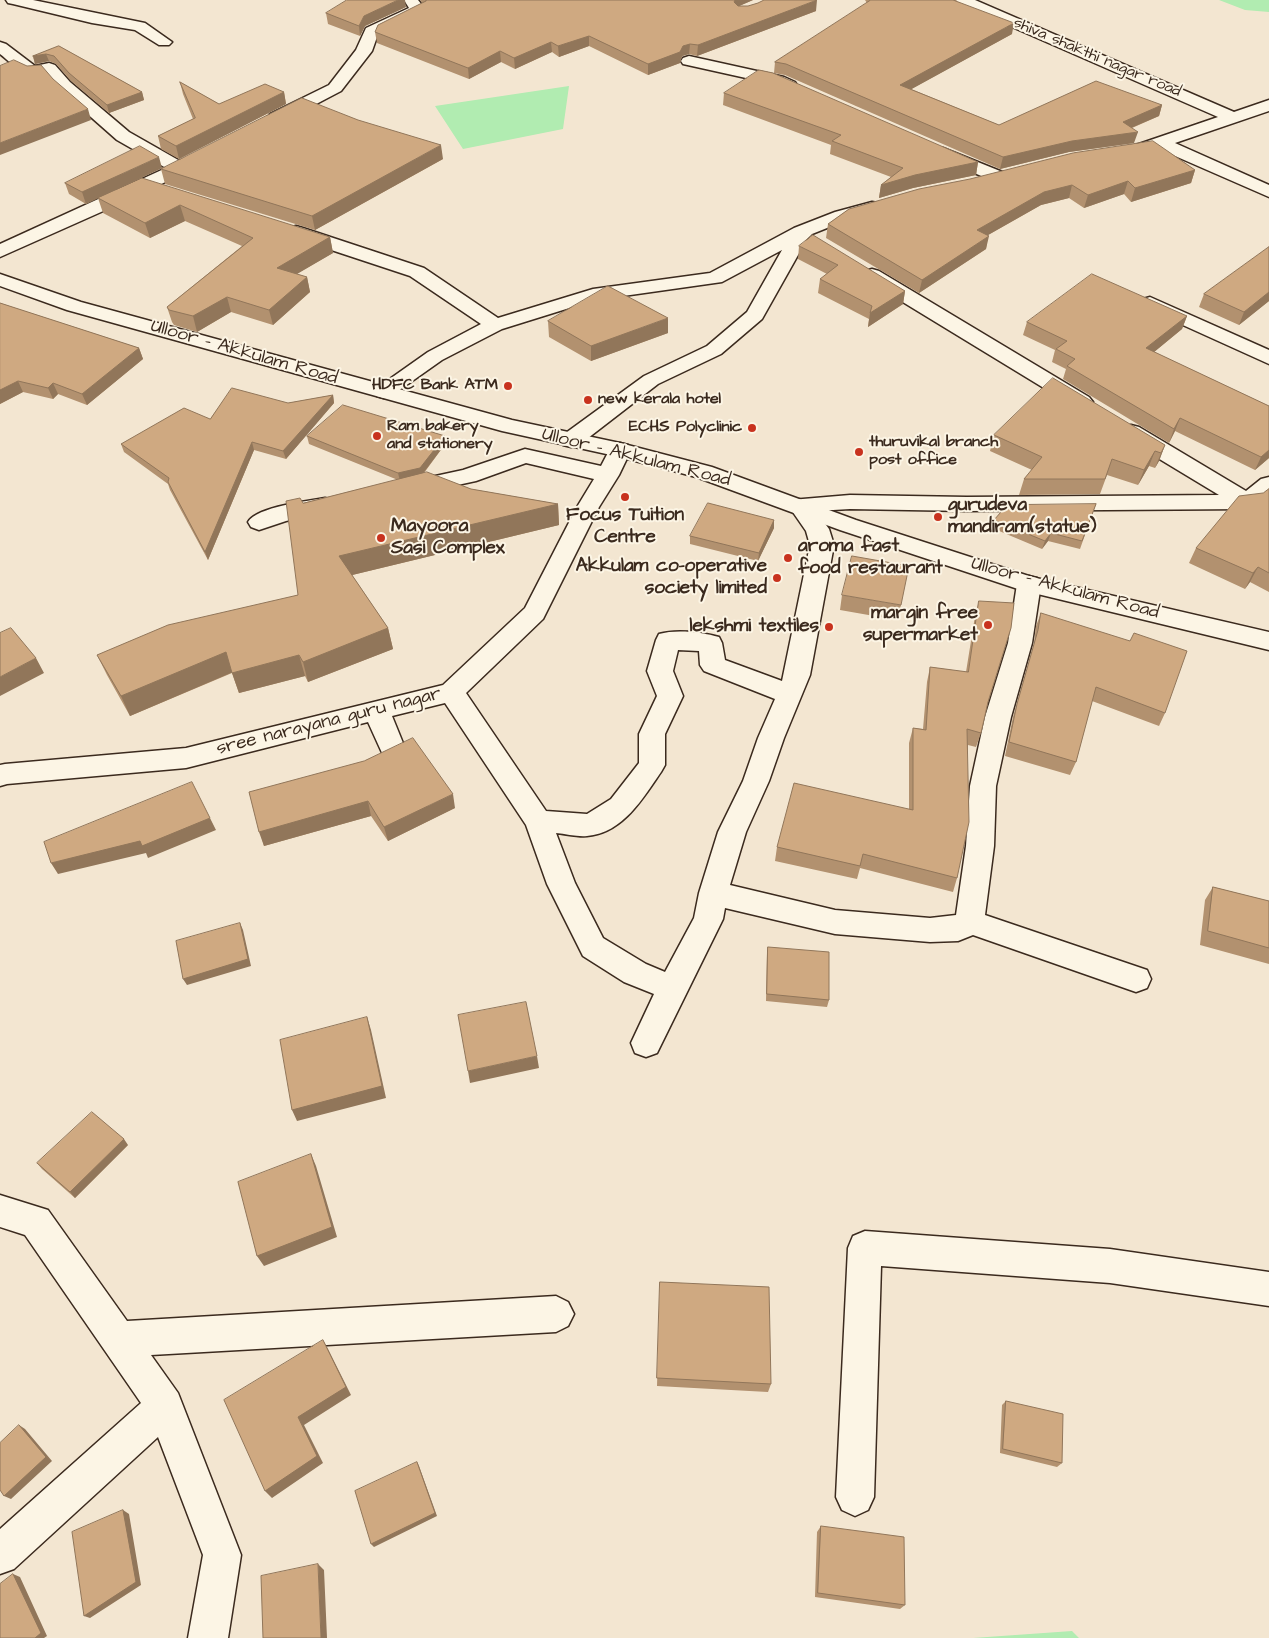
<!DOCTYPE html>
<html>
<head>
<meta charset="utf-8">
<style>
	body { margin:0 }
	canvas { display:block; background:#f3e6d1 }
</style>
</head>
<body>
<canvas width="1269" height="1638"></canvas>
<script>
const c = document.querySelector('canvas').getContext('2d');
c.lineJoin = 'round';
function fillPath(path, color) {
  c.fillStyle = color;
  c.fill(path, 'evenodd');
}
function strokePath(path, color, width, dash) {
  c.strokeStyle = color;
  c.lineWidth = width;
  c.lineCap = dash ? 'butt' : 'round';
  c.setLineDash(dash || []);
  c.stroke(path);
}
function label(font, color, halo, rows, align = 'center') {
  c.font = font + ' "Architects Daughter",sans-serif';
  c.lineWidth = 4;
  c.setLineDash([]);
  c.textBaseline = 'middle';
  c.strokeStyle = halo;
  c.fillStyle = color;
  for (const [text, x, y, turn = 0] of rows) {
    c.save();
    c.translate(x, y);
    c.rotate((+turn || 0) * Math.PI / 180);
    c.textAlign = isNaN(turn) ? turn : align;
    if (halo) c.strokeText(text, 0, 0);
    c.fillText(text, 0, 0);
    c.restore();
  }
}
fillPath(new Path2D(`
	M 1219,0 L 1269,0 L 1269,12 L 1245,10 Z
	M 569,86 L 563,129 L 463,149 L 435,106 Z
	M 1072,1631 L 1079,1638 L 973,1638 Z`), '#b1ecb1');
const minor = new Path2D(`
	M 6,0 L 33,0 L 145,23 L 172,42 L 169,45 L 159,45 L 135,30 L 92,23 L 13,4 L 8,3 Z
	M 404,0 L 418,0 L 426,10 L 423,13 L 378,34 L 372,51 L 341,91 L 282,122 L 270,122 L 268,118 L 270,114 L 329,85 L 356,50 L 366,28 L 409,8 Z
	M 955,0 L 975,0 L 1234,112 L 1269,100 L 1269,111 L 1175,143 L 1269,185 L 1269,197 L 1159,149 C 1145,154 1129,160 1115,157 L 1112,153 L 1115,149 L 1136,145 L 1218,117 L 957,3 Z
	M 0,42 L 6,44 L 35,66 L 49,63 L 55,65 L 70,82 L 129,132 L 180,161 L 196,155 L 202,156 L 205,160 L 202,164 L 137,196 L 0,257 L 0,244 L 166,168 L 117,140 L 58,88 L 45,73 C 22,78 18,68 0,54 Z
	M 689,56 L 784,77 L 795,82 L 797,85 L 795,88 L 789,90 L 773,84 L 683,64 L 681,61 L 683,58 Z
	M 943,148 L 1005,173 L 1008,177 L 1005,181 L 999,182 L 993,181 L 937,157 L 934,153 L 937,149 Z
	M 872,202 L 878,203 L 881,207 L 878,211 L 847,220 L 812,234 L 807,239 L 762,319 L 721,354 L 658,384 L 579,445 L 571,447 L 563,445 L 560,440 L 563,435 L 644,376 L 707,346 L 747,312 L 782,250 L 722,282 L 595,300 L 502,329 L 442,360 L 391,396 L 384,398 L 377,396 L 374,392 L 377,388 L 428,352 L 481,324 L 410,276 L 289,236 L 287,232 L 289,228 L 296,226 L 303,228 L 424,268 L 498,318 L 593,289 L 710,273 L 794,228 L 835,212 Z
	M 872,269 L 879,271 L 1089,397 L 1093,402 L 1089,407 L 1082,408 L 1075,407 L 865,279 L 862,275 L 865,271 Z
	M 1150,297 L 1269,350 L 1269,364 L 1143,307 L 1140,303 L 1143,299 Z
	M 1131,425 L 1139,427 L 1246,491 L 1261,479 L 1269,477 L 1269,496 L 1255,507 L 1247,509 L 967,511 L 850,509 L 816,511 L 829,529 L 834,545 L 810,675 L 784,738 L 769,781 L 746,832 L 730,885 L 835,910 L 930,918 L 956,915 L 966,846 L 970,786 L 985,717 L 1008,643 L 1017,584 L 1021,578 L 1029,576 L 1037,578 L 1041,584 L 1032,643 L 1011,717 L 996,786 L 994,846 L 985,915 L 1147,970 L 1151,979 L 1147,988 L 1136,992 L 973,935 L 958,941 L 930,942 L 835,934 L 725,908 L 723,919 L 657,1053 L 646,1057 L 635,1053 L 631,1043 L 654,994 L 624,982 L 583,956 L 547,884 L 526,825 L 445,703 L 392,716 L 405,748 L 401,755 L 392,758 L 383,755 L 368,722 L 186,768 L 7,784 L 0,786 L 0,765 L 5,764 L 186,748 L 443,685 L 525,608 L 577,507 L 594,479 L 526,463 L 476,481 L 411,495 L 403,493 L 400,488 L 403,483 L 463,470 L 525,449 L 601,466 L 612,445 L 620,443 L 628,445 L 631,450 L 619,475 L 599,507 L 543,619 L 466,693 L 546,811 L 587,814 L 611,799 L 639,763 L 639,734 L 657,696 L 647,671 L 656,640 L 659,634 C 676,629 702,632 719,637 L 722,643 L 725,660 L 782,681 L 810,545 L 806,531 L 788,505 L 791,500 L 850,495 L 967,497 L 1219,495 L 1123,437 L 1120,432 L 1123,427 ZM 678,650 L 699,651 L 700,665 L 704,671 L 775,699 L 758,738 L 743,781 L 718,832 L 699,893 L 694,918 L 665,972 L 646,964 L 603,938 L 575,883 L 556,833 C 566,834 578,837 587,836 C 623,833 643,798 661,772 L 665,765 L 665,734 L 683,696 L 673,671 Z
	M 325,498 L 333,500 L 336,505 L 333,510 L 286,521 L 259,530 L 251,527 L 248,522 C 257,507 307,501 325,498 Z
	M 0,1195 L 48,1210 L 127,1321 L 556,1296 L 568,1302 L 574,1314 L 568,1326 L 556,1332 L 151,1355 L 178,1393 L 241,1555 L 228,1638 L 188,1638 L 203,1555 L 158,1437 L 14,1569 L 0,1574 L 0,1529 L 141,1403 L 25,1235 L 0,1227 Z
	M 865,1231 L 1110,1249 L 1269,1272 L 1269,1306 L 1110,1283 L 881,1266 L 874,1497 L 868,1510 L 855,1516 L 842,1510 L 836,1497 L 848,1248 L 853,1236 Z`);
const major = new Path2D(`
	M 0,274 L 81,302 L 512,420 L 620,443 L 712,467 L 856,520 L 1032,577 L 1269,632 L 1269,650 L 1021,590 L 840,530 L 696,477 L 620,457 L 502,431 L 67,310 L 0,286 Z`);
strokePath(minor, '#3b2a1e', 3);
strokePath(major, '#3b2a1e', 3);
fillPath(minor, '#fcf5e5');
fillPath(major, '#fcf5e5');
fillPath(new Path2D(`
	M 420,0 L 753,0 L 739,6 L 816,11 L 697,56 L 689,54 L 682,56 L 680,63 L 648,75 L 589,46 L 559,57 L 552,52 L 515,69 L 501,62 L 469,79 L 377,43 L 375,32 L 422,3 Z
	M 865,0 L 957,0 L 956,1 L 1012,34 L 911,89 L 999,125 L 1162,105 L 1159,116 L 1132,128 L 1134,143 L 1069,152 L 1000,169 L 785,75 L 774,73 L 775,62 L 867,3 Z
	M 406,7 L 365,26 L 360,36 L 328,24 L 326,13 Z
	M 59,46 L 142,92 L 144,100 L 109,113 L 71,81 L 56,64 L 49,61 L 35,64 L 33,56 Z
	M 180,82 L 219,104 L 284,92 L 286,104 L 179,159 L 161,149 L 158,136 L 193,119 L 183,94 Z
	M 724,93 L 978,162 L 976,175 L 913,188 L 879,198 L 881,185 L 891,177 L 830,154 L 831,145 L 723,105 Z
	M 443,159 L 315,230 L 165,184 L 161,169 Z
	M 162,168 L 114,190 L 330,237 L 333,253 L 296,274 L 307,277 L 310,292 L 273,325 L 231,312 L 197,332 L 174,325 L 172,322 L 167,307 L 242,246 L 185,221 L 150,238 L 103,213 L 98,198 L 86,204 L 69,194 L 65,183 Z
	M 1195,170 L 1191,183 L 1131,202 L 1124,194 L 1084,208 L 1069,198 L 1041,205 L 988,235 L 986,249 L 919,293 L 826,238 L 828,224 L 849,209 Z
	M 799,246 L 905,291 L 903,304 L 868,327 L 869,319 L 818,293 L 820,279 L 827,274 L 798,259 Z
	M 1269,247 L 1269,301 L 1239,325 L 1199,307 L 1204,294 Z
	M 0,303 L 139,348 L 143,359 L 87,405 L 58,394 L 53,399 L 23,392 L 0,404 Z
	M 1187,316 L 1182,329 L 1154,352 L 1269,406 L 1269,458 L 1255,470 L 1175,431 L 1169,443 L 1063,379 L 1066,369 L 1052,362 L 1055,350 L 1023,335 L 1027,322 Z
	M 548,321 L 668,333 L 591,361 L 549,337 Z
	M 333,395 L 334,403 L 286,459 L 254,450 L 208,560 L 170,490 L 168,484 L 124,452 L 121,444 L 288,403 Z
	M 994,435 L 1165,445 L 1159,461 L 1155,468 L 1149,466 L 1138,485 L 1107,475 L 1100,494 L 1019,495 L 1024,479 L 1032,470 L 990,451 Z
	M 307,436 L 446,443 L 424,473 L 471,489 L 558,504 L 559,525 L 352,575 L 388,628 L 393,649 L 308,682 L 305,676 L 239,693 L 232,673 L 130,716 L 107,675 L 97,655 L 298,595 L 303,503 L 398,480 L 309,444 Z
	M 1269,489 L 1269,592 L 1250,582 L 1245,589 L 1189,563 L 1196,548 Z
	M 1096,504 L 1080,549 L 1048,541 L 1042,549 L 992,528 L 994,520 Z
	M 774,520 L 774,528 L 758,561 L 690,544 L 690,536 Z
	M 842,595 L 901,605 L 897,620 L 840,610 Z
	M 979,601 L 988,702 L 981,733 L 976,747 L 968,745 L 957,878 L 953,892 L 860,868 L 857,879 L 775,861 L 777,847 L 909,809 L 909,743 L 913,728 L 923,729 L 927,682 L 930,667 L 966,672 L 975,616 Z
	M 1041,613 L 1165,713 L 1159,726 L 1092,701 L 1076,762 L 1070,775 L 1005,756 L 1013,717 L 1034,644 L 1036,626 Z
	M 249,792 L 455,808 L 388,841 L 371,816 L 264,846 Z
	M 1213,887 L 1269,901 L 1269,964 L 1200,945 L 1205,900 Z
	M 768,947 L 829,1000 L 827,1007 L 766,1001 L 767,954 Z
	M 128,1145 L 75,1198 L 42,1169 L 37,1163 Z
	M 660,1282 L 771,1384 L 768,1392 L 657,1386 Z
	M 1006,1401 L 1062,1463 L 1057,1467 L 1000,1453 L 1002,1405 Z
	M 821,1526 L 905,1605 L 900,1609 L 815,1597 L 817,1532 Z`), '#b2916f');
fillPath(new Path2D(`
	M 398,0 L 405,0 L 406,7 L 365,26 L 360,36 L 359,26 L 364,16 Z
	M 735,0 L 753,0 L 737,7 L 734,2 Z
	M 817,0 L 816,11 L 697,56 L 698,45 Z
	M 1014,23 L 1012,34 L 899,96 L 900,85 Z
	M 589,36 L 589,46 L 559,57 L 558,46 Z
	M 551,42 L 552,52 L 515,69 L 514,58 Z
	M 690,44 L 689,54 L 682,56 L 680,63 L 648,75 L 648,64 L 683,46 Z
	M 500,51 L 501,62 L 469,79 L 468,68 Z
	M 46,54 L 49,61 L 35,64 L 33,56 Z
	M 142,92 L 144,100 L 109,113 L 107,105 Z
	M 284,92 L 286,104 L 179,159 L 176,146 Z
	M 1162,105 L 1159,116 L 1119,133 L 1123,122 Z
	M 88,109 L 91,120 L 0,155 L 0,143 Z
	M 1138,132 L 1134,143 L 1069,152 L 1000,169 L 1003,157 L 1072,141 Z
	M 441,145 L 443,159 L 315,230 L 312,216 Z
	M 159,157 L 162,168 L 86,204 L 82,192 Z
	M 978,162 L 976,175 L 913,188 L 879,198 L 881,185 L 915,175 Z
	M 1195,170 L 1191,183 L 1131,202 L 1135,188 Z
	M 1128,181 L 1124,194 L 1084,208 L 1088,195 Z
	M 1072,185 L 1069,198 L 1041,205 L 974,243 L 977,230 L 1044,192 Z
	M 180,205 L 185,221 L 150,238 L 145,223 Z
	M 989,236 L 986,249 L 919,293 L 922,280 Z
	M 330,237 L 333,253 L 280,284 L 277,268 Z
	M 307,277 L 310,292 L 273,325 L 269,310 Z
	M 905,291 L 903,304 L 868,327 L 870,313 Z
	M 1269,292 L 1269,301 L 1239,325 L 1244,312 Z
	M 227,297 L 231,312 L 197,332 L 193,316 Z
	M 1187,316 L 1182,329 L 1142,362 L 1146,348 Z
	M 668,318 L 668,333 L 591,361 L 591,346 Z
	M 139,348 L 143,359 L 87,405 L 82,394 Z
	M 18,381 L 23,392 L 0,404 L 0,390 Z
	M 53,383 L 58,394 L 53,399 L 48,388 Z
	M 333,395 L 334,403 L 286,459 L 283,451 Z
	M 1180,418 L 1175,431 L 1169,443 L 1174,429 Z
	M 445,436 L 446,443 L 421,476 L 400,481 L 398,473 Z
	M 252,442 L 254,450 L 208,560 L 205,552 Z
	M 1165,445 L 1159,461 L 1155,468 L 1161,453 Z
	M 1269,450 L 1269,458 L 1255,470 L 1261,457 Z
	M 1155,451 L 1149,466 L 1138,485 L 1144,470 Z
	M 558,504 L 559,525 L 344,577 L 339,556 Z
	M 774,520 L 774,528 L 758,561 L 759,553 Z
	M 1051,533 L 1048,541 L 1042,549 L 1045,541 Z
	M 1258,567 L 1250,582 L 1245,589 L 1253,573 Z
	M 388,628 L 393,649 L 308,682 L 303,662 Z
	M 226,652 L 233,672 L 130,716 L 121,696 Z
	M 299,655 L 305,676 L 239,693 L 232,673 Z
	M 36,658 L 44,673 L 0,696 L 0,677 Z
	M 453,794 L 455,808 L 388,841 L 384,827 Z
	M 368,801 L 371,816 L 264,846 L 259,832 Z
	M 210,818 L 216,830 L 148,858 L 146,853 L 58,874 L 51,863 Z
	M 240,923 L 243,930 L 251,966 L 187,985 L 183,979 Z
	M 367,1017 L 371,1030 L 386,1098 L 297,1121 L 292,1110 Z
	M 537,1056 L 539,1068 L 470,1083 L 468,1071 Z
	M 124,1139 L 128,1145 L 75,1198 L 70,1192 Z
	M 311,1154 L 316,1166 L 337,1237 L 264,1266 L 257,1256 Z
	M 323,1340 L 328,1349 L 351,1395 L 304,1425 L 323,1463 L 272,1498 L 265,1491 L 298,1417 Z
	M 19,1425 L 25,1429 L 52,1461 L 11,1499 L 4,1496 Z
	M 417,1462 L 419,1466 L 437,1516 L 374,1547 L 371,1544 Z
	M 123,1510 L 129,1514 L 141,1585 L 90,1618 L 84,1616 Z
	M 318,1564 L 324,1570 L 327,1638 L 321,1638 Z
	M 13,1574 L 20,1577 L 47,1636 L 44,1638 L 35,1638 Z`), '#91765a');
const building = new Path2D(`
	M 347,0 L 398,0 L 364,16 L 359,26 L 326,13 Z
	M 426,0 L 735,0 L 734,2 L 738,6 L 748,6 L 758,3 L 764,0 L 817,0 L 698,45 L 690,44 L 683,46 L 680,52 L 648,64 L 589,36 L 558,46 L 551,42 L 514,58 L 500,51 L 468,68 L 375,32 L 378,25 L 426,1 Z
	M 871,0 L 953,0 L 1014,23 L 900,85 L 999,125 L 1096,81 L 1162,105 L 1123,122 L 1138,132 L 1072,141 L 1003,157 L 786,64 L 775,62 Z
	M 59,46 L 142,92 L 107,105 L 69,73 L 54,56 L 46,54 L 33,56 Z
	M 14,60 L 27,66 L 41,65 L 53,79 L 88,109 L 0,143 L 0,66 Z
	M 759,70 L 773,73 L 978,162 L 915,175 L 881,185 L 903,168 L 832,141 L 841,135 L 724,93 Z
	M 180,82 L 219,104 L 265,84 L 284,92 L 176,146 L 158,136 L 195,118 Z
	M 302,98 L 358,120 L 441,145 L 312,216 L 161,169 Z
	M 1153,141 L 1195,170 L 1135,188 L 1128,181 L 1088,195 L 1072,185 L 1044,192 L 977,230 L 989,236 L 922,280 L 828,224 L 849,209 L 919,189 L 970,179 L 1073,153 Z
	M 140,146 L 159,157 L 82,192 L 65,183 Z
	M 142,178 L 330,237 L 277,268 L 307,277 L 269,310 L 227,297 L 193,316 L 169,310 L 167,307 L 253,238 L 180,205 L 145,223 L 98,198 Z
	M 813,235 L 905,291 L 870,313 L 872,306 L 820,279 L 838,265 L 799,246 Z
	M 1269,247 L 1269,292 L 1244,312 L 1204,294 Z
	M 1092,274 L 1187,316 L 1146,348 L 1269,406 L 1269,450 L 1261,457 L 1180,418 L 1174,429 L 1067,366 L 1075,359 L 1056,349 L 1067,341 L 1027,322 Z
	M 608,286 L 668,318 L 591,346 L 548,321 Z
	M 0,303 L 139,348 L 82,394 L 53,383 L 48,388 L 18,381 L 0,390 Z
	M 1053,378 L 1165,445 L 1161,453 L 1155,451 L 1144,470 L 1112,459 L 1105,479 L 1024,479 L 1042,457 L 994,435 Z
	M 232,388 L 288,403 L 333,395 L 283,451 L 252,442 L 205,552 L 168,482 L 169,478 L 121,444 L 184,408 L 210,419 Z
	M 343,405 L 445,436 L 420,468 L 398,473 L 307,436 Z
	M 427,472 L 471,489 L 558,504 L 339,556 L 388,628 L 303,662 L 299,655 L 232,673 L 226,652 L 121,696 L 97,655 L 168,625 L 298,595 L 286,501 L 300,498 L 303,503 Z
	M 1269,489 L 1269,573 L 1258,567 L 1253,573 L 1196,548 L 1239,496 L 1263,493 Z
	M 708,503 L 774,520 L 759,553 L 690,536 Z
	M 1096,504 L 1082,541 L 1051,533 L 1045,541 L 994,520 L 1007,505 Z
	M 852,556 L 909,566 L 901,605 L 842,595 Z
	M 979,601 L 1014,603 L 1011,628 L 988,702 L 981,733 L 967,729 L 969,822 L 957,878 L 863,854 L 860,866 L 777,847 L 794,783 L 913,810 L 913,728 L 926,730 L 930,667 L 968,672 Z
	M 1041,613 L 1130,641 L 1134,633 L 1187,651 L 1165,713 L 1096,687 L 1076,762 L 1009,742 L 1017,704 L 1038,630 Z
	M 11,628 L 36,658 L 0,677 L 0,633 Z
	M 413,738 L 453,794 L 384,827 L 368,801 L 259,832 L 249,792 L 364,761 Z
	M 192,782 L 210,818 L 142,846 L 140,841 L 51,863 L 44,842 Z
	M 1213,887 L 1269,901 L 1269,948 L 1208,931 Z
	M 240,923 L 248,959 L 183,979 L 176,941 Z
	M 768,947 L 829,952 L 829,1000 L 767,994 Z
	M 526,1002 L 537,1056 L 468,1071 L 458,1015 Z
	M 367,1017 L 382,1086 L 292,1110 L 280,1040 Z
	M 92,1112 L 124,1139 L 70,1192 L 37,1163 Z
	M 311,1154 L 332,1227 L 257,1256 L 238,1182 Z
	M 660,1282 L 769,1287 L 771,1384 L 657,1378 Z
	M 323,1340 L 346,1387 L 298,1417 L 317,1456 L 265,1491 L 224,1400 Z
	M 1006,1401 L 1063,1414 L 1062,1463 L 1003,1449 Z
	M 19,1425 L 46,1457 L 4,1496 L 0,1490 L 0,1443 Z
	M 417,1462 L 435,1513 L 371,1544 L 355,1491 Z
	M 123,1510 L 136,1582 L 84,1616 L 72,1532 Z
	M 821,1526 L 904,1537 L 905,1605 L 818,1593 Z
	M 318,1564 L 321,1638 L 263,1638 L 261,1576 Z
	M 13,1574 L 41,1633 L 35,1638 L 0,1638 L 0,1584 Z`);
fillPath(building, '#cfa981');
strokePath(building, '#91765a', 1);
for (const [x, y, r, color] of [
	[508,386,5,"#c8321e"],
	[588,400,5,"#c8321e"],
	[752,428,5,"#c8321e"],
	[377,436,5,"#c8321e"],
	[859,452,5,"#c8321e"],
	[625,497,5,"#c8321e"],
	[938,517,5,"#c8321e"],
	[381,538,5,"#c8321e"],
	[788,558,5,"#c8321e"],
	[777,578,5,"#c8321e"],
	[988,625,5,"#c8321e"],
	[829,627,5,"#c8321e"]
]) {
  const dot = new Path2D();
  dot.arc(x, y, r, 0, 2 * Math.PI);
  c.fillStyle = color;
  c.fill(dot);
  strokePath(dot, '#fcf5e5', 2);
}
label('16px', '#3b2a1e', '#fcf5e5', [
	["shiva shakthi nagar road",1097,58,23]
]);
label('bold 16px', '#3b2a1e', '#fcf5e5', [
	["HDFC Bank ATM",498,386,"right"],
	["new kerala hotel",598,400],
	["Ram bakery",387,427],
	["and stationery",387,445],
	["ECHS Polyclinic",742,428,"right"],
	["thuruvikal branch",869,443],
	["post office",869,461]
], 'left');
label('19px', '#3b2a1e', '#fcf5e5', [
	["Ulloor - Akkulam Road",244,353,16],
	["Ulloor - Akkulam Road",636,458,14],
	["Ulloor - Akkulam Road",1065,589,15],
	["sree narayana guru nagar",329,722,-14]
]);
label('bold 19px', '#3b2a1e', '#fcf5e5', [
	["gurudeva",948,506],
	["mandiram(statue)",948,528],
	["Focus Tuition",625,516,"center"],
	["Centre",625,538,"center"],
	["Mayoora",391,527],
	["Sasi Complex",391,549],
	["aroma fast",798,547],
	["food restaurant",798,569],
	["Akkulam co-operative",767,567,"right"],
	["society limited",767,589,"right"],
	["margin free",978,614,"right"],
	["supermarket",978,636,"right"],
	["lekshmi textiles",819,627,"right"]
], 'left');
</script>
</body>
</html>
